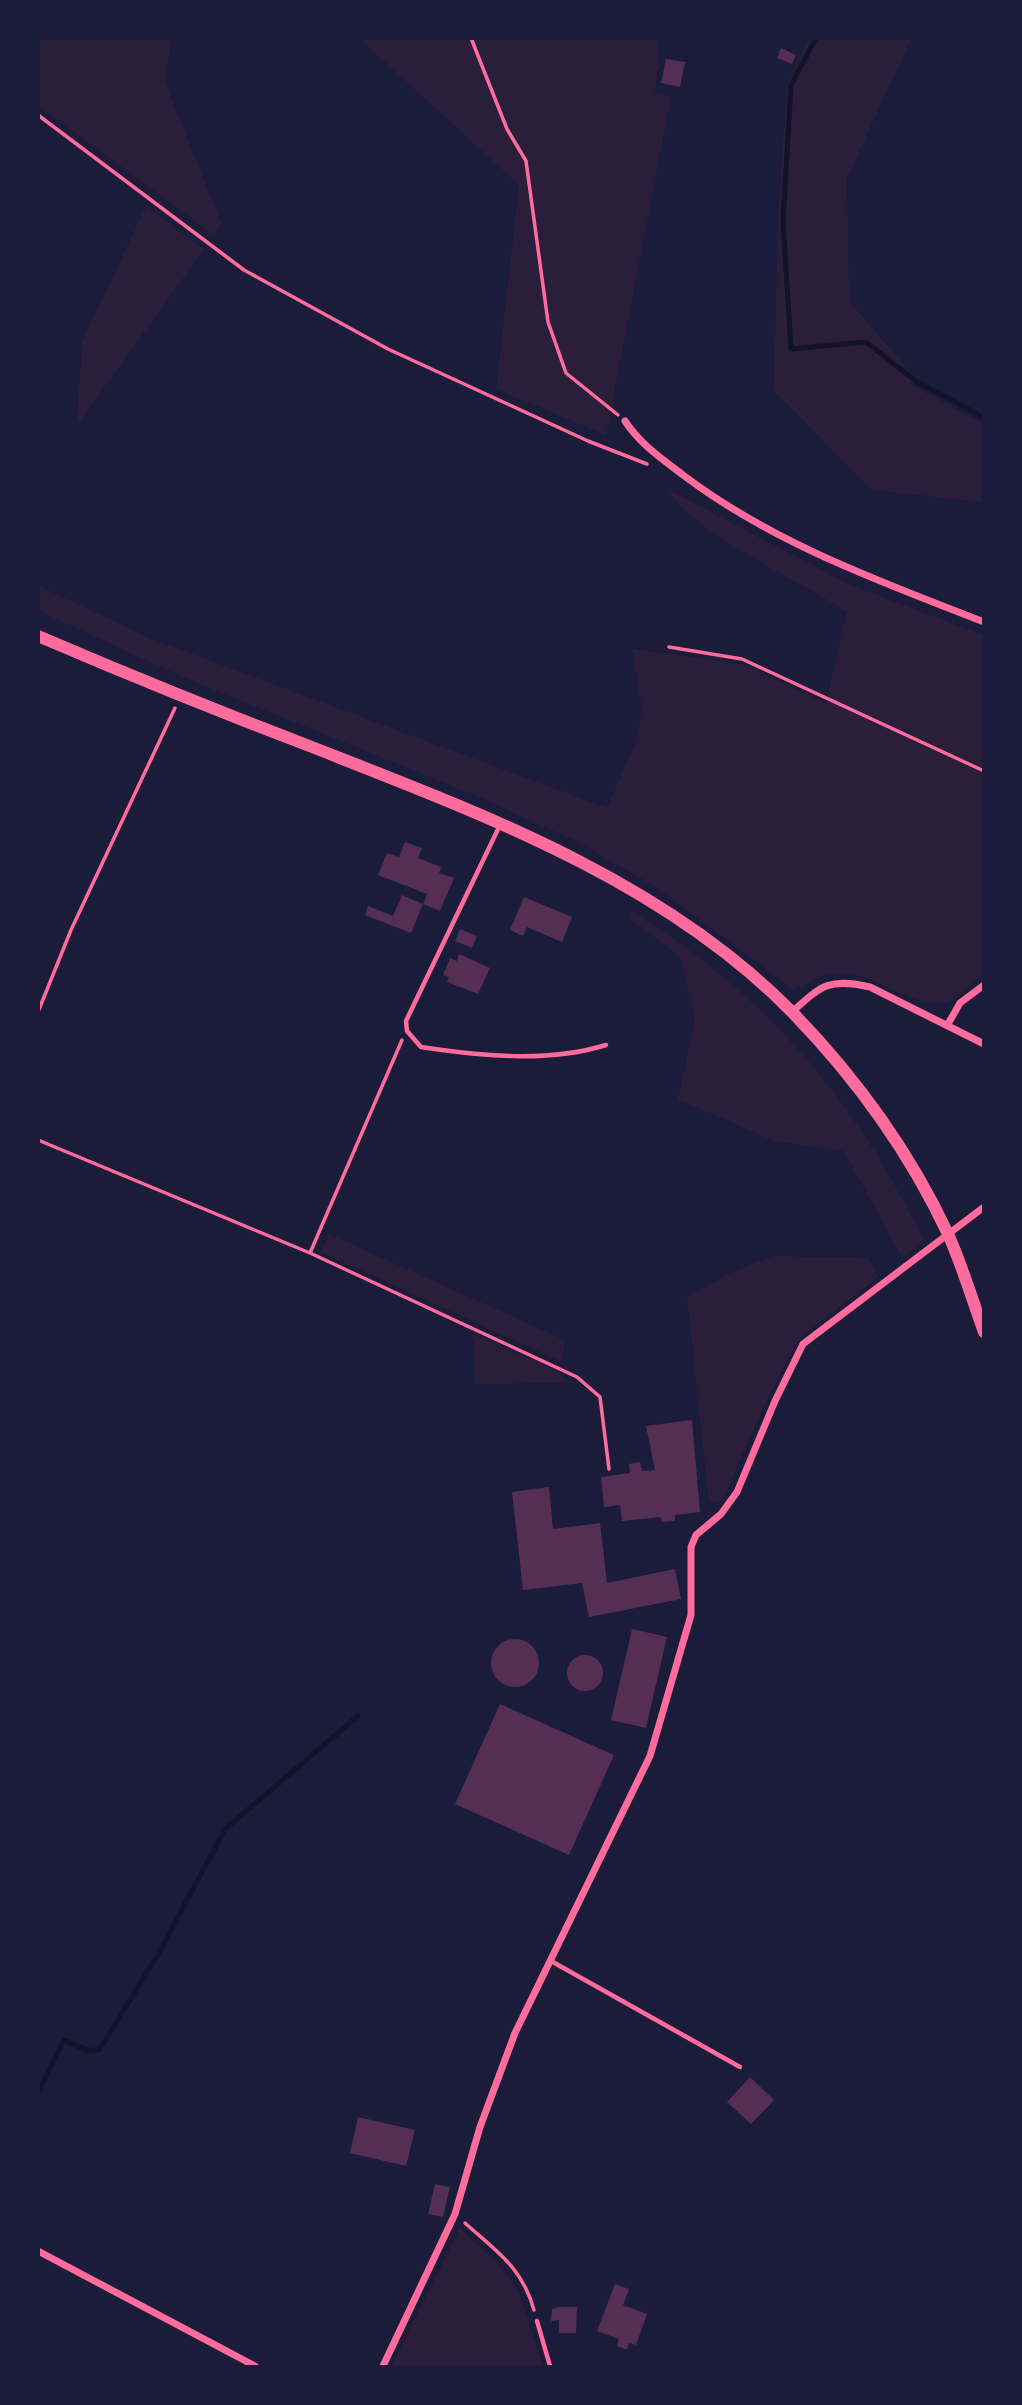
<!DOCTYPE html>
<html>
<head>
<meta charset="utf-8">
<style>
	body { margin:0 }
	#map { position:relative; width:1022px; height:2405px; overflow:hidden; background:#1b1b3a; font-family:"Noto Sans",sans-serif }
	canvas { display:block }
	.frame { position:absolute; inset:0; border:40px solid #1b1b3a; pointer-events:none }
</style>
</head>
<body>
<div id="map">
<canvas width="1022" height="2405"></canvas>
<div class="frame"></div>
</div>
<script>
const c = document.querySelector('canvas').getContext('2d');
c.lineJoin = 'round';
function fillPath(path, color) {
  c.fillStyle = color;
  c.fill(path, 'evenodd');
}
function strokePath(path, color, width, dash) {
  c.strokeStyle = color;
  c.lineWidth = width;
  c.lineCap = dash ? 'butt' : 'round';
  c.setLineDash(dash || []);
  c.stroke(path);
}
fillPath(new Path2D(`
	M 39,38 L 172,39 L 164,80 L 221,223 L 214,235 L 39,106 Z
	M 656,38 L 660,44 L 655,92 L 671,97 L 606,435 L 496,389 L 519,185 L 360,39 Z
	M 809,38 L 911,39 L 847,178 L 849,301 L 915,378 L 910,384 L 983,424 L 983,502 L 872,490 L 774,391 L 778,221 L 787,84 Z
	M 146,206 L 204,249 L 77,425 L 82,342 Z
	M 668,490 L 853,586 L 983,635 L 983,974 C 974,982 961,997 949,1001 C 917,1011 879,976 845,973 C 824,972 811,983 793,989 L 654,886 L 580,843 L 472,794 L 185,678 L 39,611 L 39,586 L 149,638 L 607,808 L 636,742 L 642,709 L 632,649 L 743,664 L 826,703 L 847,612 C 803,582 692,533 668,490 Z
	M 631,911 C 764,992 857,1101 924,1241 L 902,1258 L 844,1151 L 774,1141 L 678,1099 L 695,1019 L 680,956 L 628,918 Z
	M 329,1234 L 565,1340 L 562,1362 L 321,1252 Z
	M 773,1256 L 868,1258 L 878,1277 L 800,1338 L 769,1395 L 722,1501 L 709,1503 L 687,1298 L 728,1274 Z
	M 474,1335 L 561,1372 L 566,1383 L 475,1384 Z
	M 460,2228 L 495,2261 L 518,2289 L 543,2366 L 391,2366 Z`), '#2a1e3b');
strokePath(new Path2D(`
	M 816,38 L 791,85 L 783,221 L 791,349 L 866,342 L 916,381 L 984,418
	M 38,2093 L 64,2040 L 89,2051 L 100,2049 L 160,1951 L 225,1829 L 358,1716`), '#12122b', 5);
fillPath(new Path2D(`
	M 781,48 L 796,55 L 792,64 L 777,58 Z
	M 666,59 L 685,62 L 680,87 L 661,83 Z
	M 405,842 L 422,848 L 418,858 L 441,867 L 439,873 L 454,878 L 440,911 L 423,904 L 427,894 L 378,875 L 387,853 L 399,857 Z
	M 402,895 L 423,904 L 411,933 L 365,915 L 368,906 L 393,916 Z
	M 524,897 L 572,917 L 562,942 L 527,927 L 523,936 L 510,930 Z
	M 460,929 L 477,936 L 472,948 L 455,941 Z
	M 459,954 L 490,968 L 478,994 L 447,982 L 449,977 L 443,975 L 450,958 L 457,961 Z
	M 692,1420 L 700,1512 L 675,1515 L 675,1521 L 662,1522 L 661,1517 L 622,1521 L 620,1505 L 604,1507 L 601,1477 L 630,1473 L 629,1464 L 640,1462 L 642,1471 L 655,1470 L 646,1426 Z
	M 549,1487 L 553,1529 L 600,1523 L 607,1583 L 675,1569 L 681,1599 L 589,1617 L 582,1583 L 523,1590 L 512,1492 Z
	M 632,1629 L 667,1637 L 646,1728 L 611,1720 Z
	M491 1663a24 24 0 1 1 48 0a24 24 0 1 1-48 0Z
	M567 1673a18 18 0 1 1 36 0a18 18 0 1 1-36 0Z
	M 500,1704 L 614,1755 L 569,1855 L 455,1804 Z
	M 750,2077 L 774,2100 L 751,2124 L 727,2102 Z
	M 358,2117 L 415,2130 L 406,2166 L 350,2153 Z
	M 435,2184 L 450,2187 L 443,2217 L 428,2214 Z
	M 615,2284 L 629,2289 L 623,2305 L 647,2314 L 636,2345 L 629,2343 L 627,2350 L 617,2346 L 619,2339 L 597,2331 Z
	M 559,2307 L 577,2307 L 576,2333 L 559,2333 L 559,2320 L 551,2321 L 552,2309 Z`), '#542f53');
strokePath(new Path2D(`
	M 471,38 L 507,129 L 526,161 L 548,322 L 566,373 L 618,415
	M 38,115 L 244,270 L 388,349 L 588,441 L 647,464
	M 669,647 L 742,659 L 984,771
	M 38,1012 L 71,930 L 175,708
	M 38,1140 L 310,1253 L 577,1377 L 600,1397 L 609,1469
	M 310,1253 L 402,1040
	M 465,2223 C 497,2252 522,2267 534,2310`), '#ff6b9d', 3.5);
strokePath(new Path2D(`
	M 500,825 L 406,1021 L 407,1031 L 421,1047 C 481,1056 548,1063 606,1045
	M 551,1961 L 740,2067
	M 537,2321 L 550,2366`), '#ff6b9d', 4.5);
strokePath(new Path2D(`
	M 625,421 C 640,444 661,458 683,475 C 773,543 879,581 984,622
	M 792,1012 C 822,985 828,978 870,987 L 984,1044
	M 948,1024 L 960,1003 L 984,985
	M 38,2251 L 255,2366
	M 383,2366 L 455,2214 L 480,2127 L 515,2033 L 650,1756 L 691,1615 L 691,1547 L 696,1535 L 721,1514 L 737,1492 L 775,1401 L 803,1344 L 984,1207`), '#ff6b9d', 7);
strokePath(new Path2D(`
	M 38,636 C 129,675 220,712 312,747 C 482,814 663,880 793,1013 C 855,1077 910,1153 948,1234 C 962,1265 972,1299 984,1332`), '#ff6b9d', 12);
</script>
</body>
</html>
